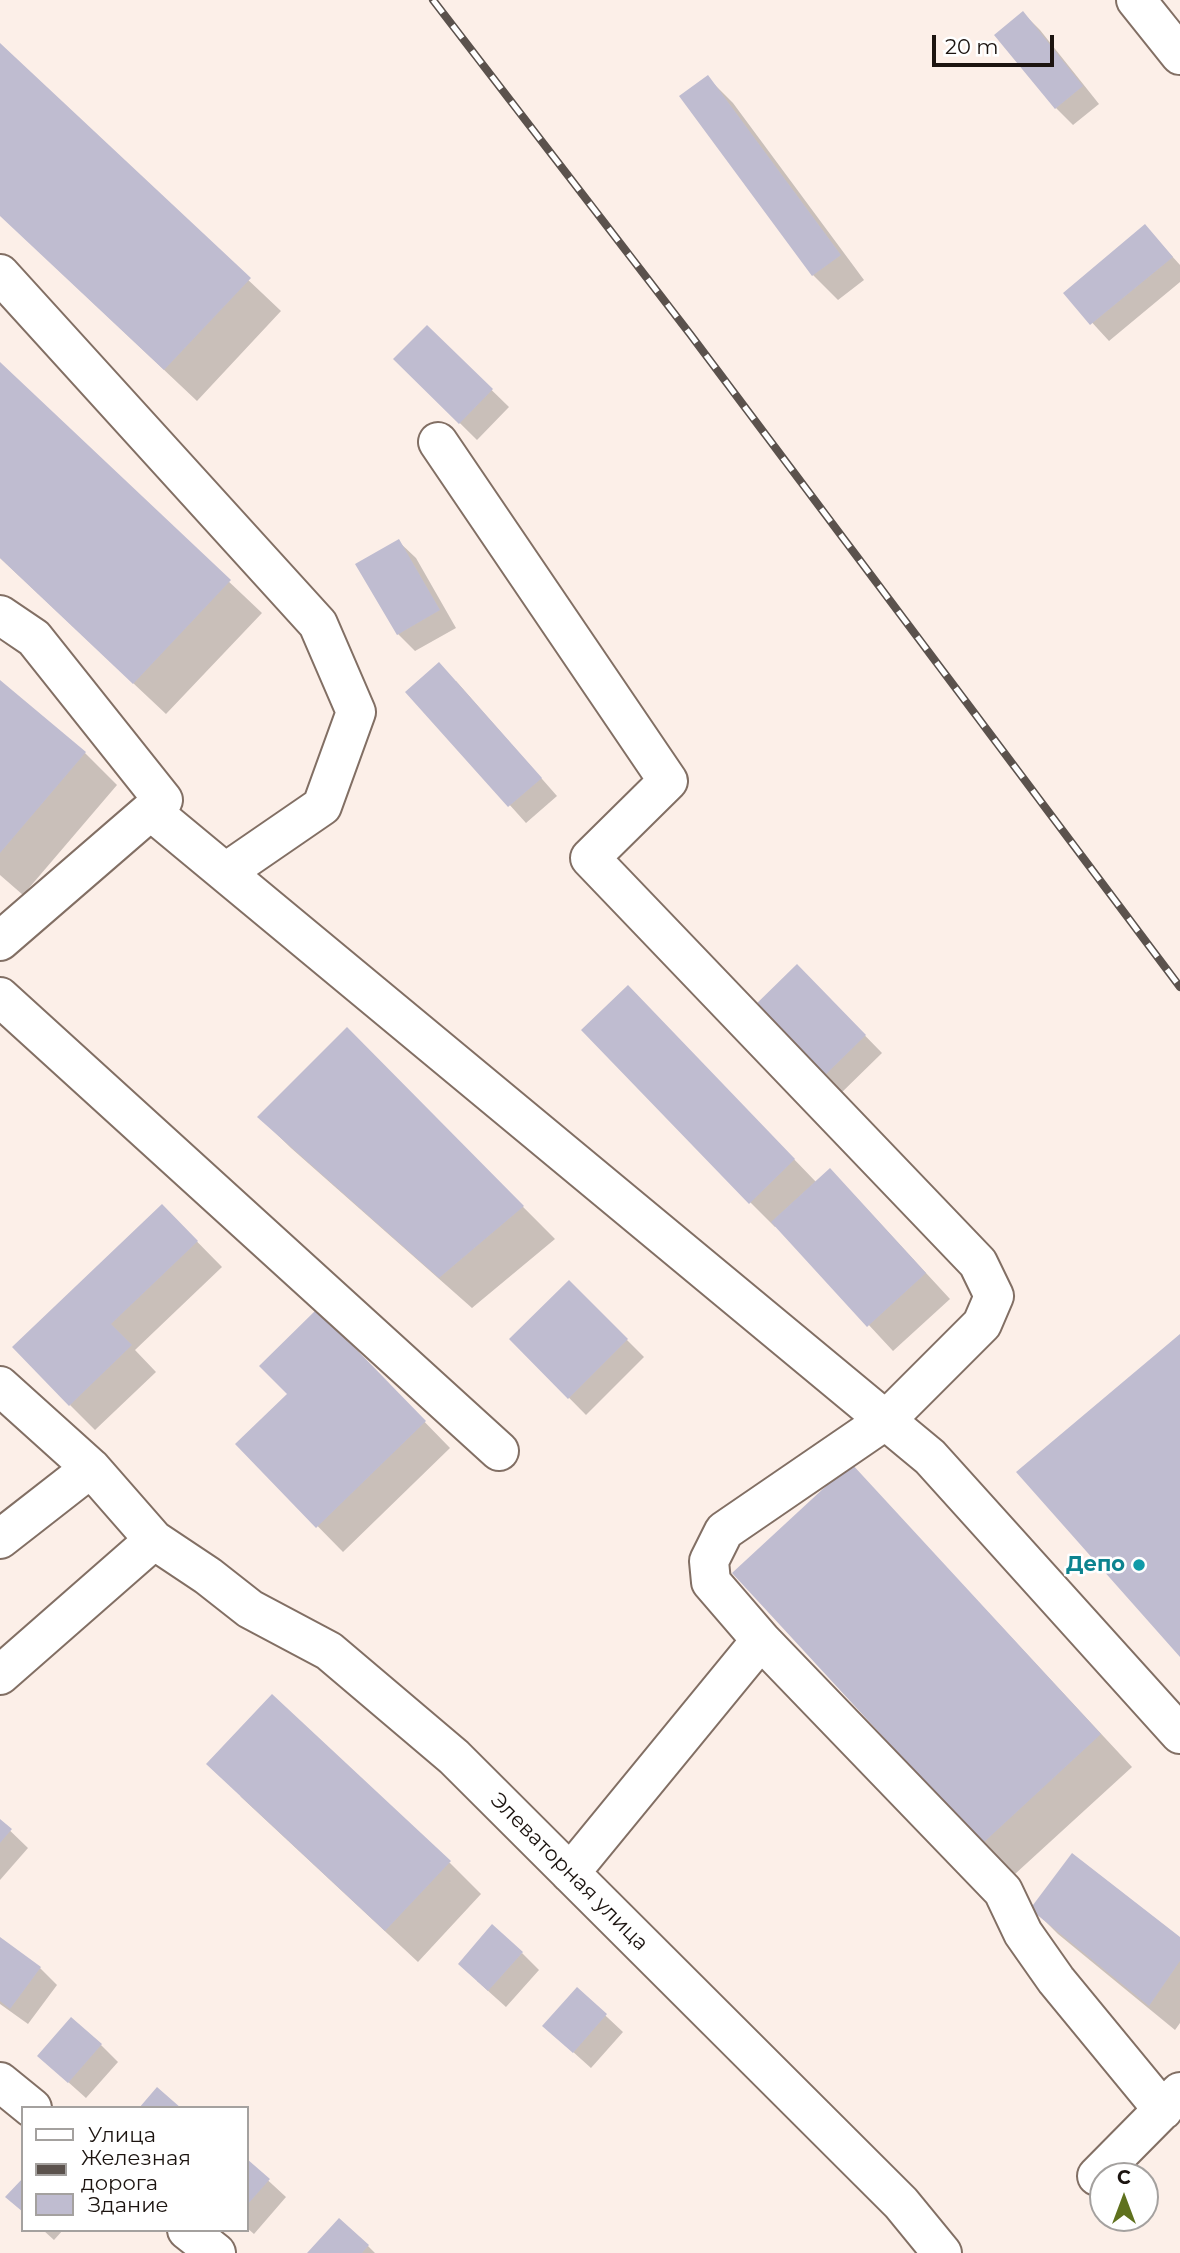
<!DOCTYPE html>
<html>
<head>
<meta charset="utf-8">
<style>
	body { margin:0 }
	#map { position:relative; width:1180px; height:2253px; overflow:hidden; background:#fcefe8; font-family:Montserrat,sans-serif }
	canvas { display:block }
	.legend { position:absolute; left:21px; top:2106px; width:228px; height:126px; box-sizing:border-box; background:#fff; border:2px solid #a4a19f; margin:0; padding:9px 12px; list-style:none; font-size:21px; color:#1c1410 }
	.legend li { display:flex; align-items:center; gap:14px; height:35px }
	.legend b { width:35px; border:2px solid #a4a19f }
	.north { position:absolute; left:1089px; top:2162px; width:70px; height:70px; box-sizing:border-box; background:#fff; border:2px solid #a4a19f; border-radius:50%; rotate:0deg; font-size:19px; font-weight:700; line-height:28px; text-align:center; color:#1c1410 }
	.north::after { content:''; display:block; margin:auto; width:24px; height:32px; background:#5f711e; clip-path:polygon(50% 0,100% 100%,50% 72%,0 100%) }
	.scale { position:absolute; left:932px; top:35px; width:122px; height:32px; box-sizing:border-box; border:4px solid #1c1410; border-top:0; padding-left:9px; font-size:21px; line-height:24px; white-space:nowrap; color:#1c1410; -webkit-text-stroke:5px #fff; paint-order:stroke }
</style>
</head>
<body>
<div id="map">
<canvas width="1180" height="2253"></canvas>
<ul class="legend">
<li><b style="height:9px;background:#fff"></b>Улица</li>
<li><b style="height:9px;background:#5b524d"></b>Железная дорога</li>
<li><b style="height:19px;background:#bfbcd0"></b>Здание</li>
</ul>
<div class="north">С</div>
<div class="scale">20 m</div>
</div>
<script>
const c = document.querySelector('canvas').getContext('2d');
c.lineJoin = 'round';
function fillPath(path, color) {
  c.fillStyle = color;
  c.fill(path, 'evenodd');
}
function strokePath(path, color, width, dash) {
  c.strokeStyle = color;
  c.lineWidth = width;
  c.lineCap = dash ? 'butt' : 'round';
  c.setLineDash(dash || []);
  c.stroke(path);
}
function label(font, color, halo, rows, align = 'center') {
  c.font = font + ' Montserrat,sans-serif';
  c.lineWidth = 5;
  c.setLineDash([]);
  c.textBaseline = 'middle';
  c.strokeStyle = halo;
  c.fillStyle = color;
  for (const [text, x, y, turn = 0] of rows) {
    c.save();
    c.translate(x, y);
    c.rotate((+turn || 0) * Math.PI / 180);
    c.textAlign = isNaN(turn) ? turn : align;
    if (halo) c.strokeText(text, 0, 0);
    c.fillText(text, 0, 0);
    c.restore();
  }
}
fillPath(new Path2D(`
	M 1023,13 L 1040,30 L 1099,104 L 1073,125 L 1056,108 Z
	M 0,45 L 281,311 L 197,401 L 0,215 Z
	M 708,78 L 733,103 L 864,280 L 838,300 L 813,275 Z
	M 1145,226 L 1180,265 L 1180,282 L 1109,341 L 1065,293 Z
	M 427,327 L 509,407 L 477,440 L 395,359 Z
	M 0,365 L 262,613 L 166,714 L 0,558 Z
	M 398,541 L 416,558 L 456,628 L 415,651 L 398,634 L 358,565 Z
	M 456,681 L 557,796 L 526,823 L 408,692 Z
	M 0,682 L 85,753 L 117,785 L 23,895 L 0,875 Z
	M 797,966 L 882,1053 L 836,1098 L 751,1011 Z
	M 652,1012 L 817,1183 L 855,1196 L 950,1299 L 893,1351 L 777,1226 L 775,1227 L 750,1202 Z
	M 347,1030 L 555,1239 L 472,1308 L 291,1148 L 259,1117 Z
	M 162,1206 L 222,1267 L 135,1350 L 156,1372 L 95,1430 L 70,1405 Z
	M 569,1282 L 644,1357 L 586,1415 L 511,1339 Z
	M 342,1337 L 450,1448 L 343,1552 L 238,1445 L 290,1394 Z
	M 851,1465 L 1132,1767 L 1015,1874 L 984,1842 Z
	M 240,1796 L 450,1863 L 481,1894 L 418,1962 Z
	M 0,1821 L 28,1848 L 0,1880 Z
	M 1033,1909 L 1180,1939 L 1180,2023 L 1175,2030 L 1058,1934 Z
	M 0,1939 L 40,1968 L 57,1985 L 28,2024 L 0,2004 Z
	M 522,1953 L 539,1970 L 506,2007 L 477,1981 Z
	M 577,1989 L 623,2032 L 591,2068 L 562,2042 Z
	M 101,2045 L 118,2062 L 86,2098 L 39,2056 Z
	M 247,2161 L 286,2197 L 254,2234 L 247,2228 Z
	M 339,2220 L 368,2246 L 375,2253 L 309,2253 Z
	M 43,2230 L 63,2230 L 54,2240 Z`), '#0003');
fillPath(new Path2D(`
	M 1023,11 L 1083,86 L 1055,109 L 994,35 Z
	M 0,43 L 251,278 L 164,370 L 0,216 Z
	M 708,75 L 841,255 L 812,276 L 679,96 Z
	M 1145,224 L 1173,257 L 1090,325 L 1063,293 Z
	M 427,325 L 493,389 L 459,424 L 393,359 Z
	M 0,362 L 231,580 L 133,684 L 0,558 Z
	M 399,539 L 440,610 L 397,635 L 355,564 Z
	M 439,662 L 542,778 L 508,807 L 405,692 Z
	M 0,680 L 86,752 L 0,853 Z
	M 797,964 L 866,1035 L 818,1082 L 749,1011 Z
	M 628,985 L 795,1159 L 749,1204 L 581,1030 Z
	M 347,1027 L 524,1206 L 439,1278 L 257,1117 Z
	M 830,1168 L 926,1273 L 867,1327 L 771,1222 Z
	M 162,1204 L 198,1241 L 111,1324 L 132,1345 L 69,1406 L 12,1347 Z
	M 569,1280 L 628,1339 L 568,1399 L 509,1339 Z
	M 317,1309 L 426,1421 L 316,1528 L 235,1444 L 287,1394 L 259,1366 Z
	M 1180,1334 L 1180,1657 L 1016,1472 Z
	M 851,1463 L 1101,1734 L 982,1844 L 732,1573 Z
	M 272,1694 L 451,1861 L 385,1931 L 206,1764 Z
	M 0,1819 L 12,1829 L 0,1843 Z
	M 1072,1853 L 1180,1937 L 1180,1961 L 1149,2006 L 1030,1909 Z
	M 492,1924 L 523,1952 L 488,1991 L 458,1964 Z
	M 0,1937 L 41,1967 L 10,2009 L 0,2001 Z
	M 577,1987 L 607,2014 L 573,2053 L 542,2026 Z
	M 71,2017 L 102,2044 L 68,2083 L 37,2056 Z
	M 157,2087 L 181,2108 L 139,2108 Z
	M 247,2159 L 270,2179 L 247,2205 Z
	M 23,2178 L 23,2212 L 5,2197 Z
	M 339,2218 L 369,2245 L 362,2253 L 307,2253 Z`), '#bfbcd0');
const minor = new Path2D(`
	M 1136,0 L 1180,55
	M 0,274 L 318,624 L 356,712 L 322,806 L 226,872
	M 438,442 L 668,781 L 590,858 L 978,1263 L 994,1296 L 982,1324 L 886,1420 L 724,1531 L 709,1561 L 711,1582 L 761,1640 L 570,1873
	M 0,615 L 34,638 L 163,800 L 0,941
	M 151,811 L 930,1457 L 1180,1734
	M 0,997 L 499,1451
	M 0,1386 L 91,1468 L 154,1540 L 208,1576 L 250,1609 L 329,1651 L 454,1757 L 901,2203 L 942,2253
	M 0,1539 L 91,1468
	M 761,1640 L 1003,1891 L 1023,1933 L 1056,1980 L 1163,2110
	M 0,1675 L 154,1540
	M 0,2082 L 32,2108
	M 1097,2176 L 1180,2092
	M 187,2230 L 216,2253`);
strokePath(minor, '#826f64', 42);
strokePath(minor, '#fff', 38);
const rail = new Path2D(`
	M 433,0 L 690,334 L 1180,987`);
strokePath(rail, '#5b524d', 8);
strokePath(rail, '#fff', 5, [16]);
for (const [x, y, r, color] of [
	[1139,1565,7,"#0f9aa8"]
]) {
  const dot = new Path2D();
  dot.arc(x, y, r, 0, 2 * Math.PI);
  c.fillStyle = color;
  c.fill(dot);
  strokePath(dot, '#fff', 2.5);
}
label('bold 21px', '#0d838f', '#fff', [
	["Депо",1125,1565]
], 'right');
label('21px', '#1c1410', '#fff', [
	["Элеваторная улица",569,1872,45]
]);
</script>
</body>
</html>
